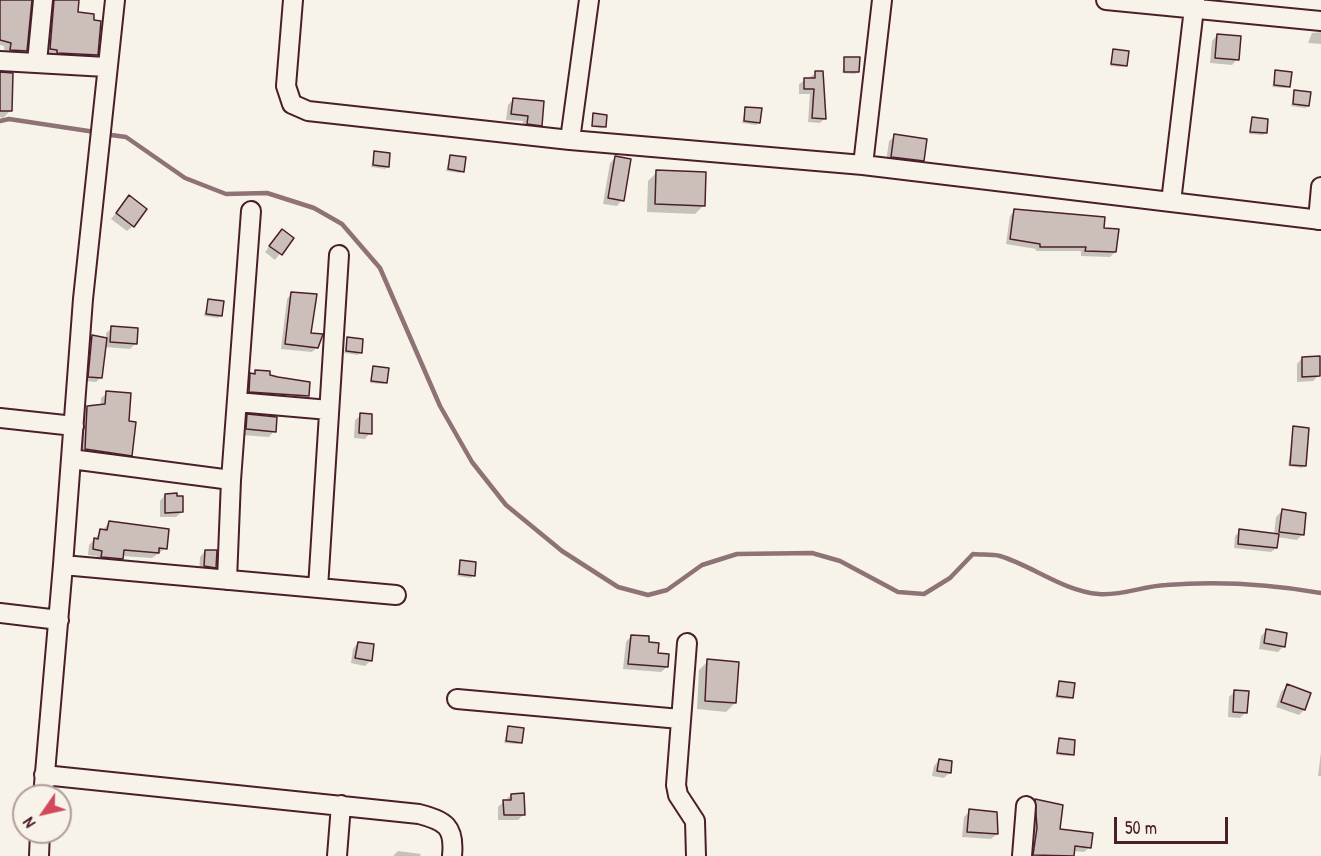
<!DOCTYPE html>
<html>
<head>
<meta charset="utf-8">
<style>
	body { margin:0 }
	#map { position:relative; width:1321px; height:856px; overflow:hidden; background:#f7f3e8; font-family:"Patrick Hand",sans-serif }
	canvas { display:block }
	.north { position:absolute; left:12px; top:784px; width:60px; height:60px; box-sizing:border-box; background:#f7f3e8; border:2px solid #b29e9c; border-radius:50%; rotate:236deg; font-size:16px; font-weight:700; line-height:24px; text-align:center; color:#4a1f2b }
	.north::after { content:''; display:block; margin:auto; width:21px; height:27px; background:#d1495b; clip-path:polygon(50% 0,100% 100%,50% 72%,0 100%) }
	.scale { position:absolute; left:1114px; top:817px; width:114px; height:27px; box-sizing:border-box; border:3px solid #4a1f2b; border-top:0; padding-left:8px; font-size:18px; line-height:21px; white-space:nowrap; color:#4a1f2b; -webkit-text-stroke:4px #f7f3e8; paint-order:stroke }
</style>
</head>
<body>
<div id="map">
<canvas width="1321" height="856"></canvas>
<div class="north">N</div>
<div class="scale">50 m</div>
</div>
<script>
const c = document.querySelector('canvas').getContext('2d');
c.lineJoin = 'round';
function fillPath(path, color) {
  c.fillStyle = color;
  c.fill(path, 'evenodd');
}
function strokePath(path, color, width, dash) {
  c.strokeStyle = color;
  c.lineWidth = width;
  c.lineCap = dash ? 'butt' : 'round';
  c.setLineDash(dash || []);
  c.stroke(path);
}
fillPath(new Path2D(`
	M 0,0 L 30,0 L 25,51 L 20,56 L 5,55 L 4,46 L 0,45 Z
	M 48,0 L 78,0 L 77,14 L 96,55 L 91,60 L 52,58 L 52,55 L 45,53 Z
	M 1321,32 L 1321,44 L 1308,43 L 1312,33 Z
	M 1217,35 L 1237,59 L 1232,65 L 1210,63 L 1212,41 Z
	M 1113,51 L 1126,65 L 1123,67 L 1110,66 Z
	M 845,58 L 858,71 L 855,74 L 842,73 Z
	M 1276,72 L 1289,86 L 1286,88 L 1272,87 Z
	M 816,73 L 825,118 L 820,123 L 808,122 L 810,94 L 799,94 L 799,84 Z
	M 0,74 L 11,110 L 3,118 L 0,117 Z
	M 1295,92 L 1308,106 L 1305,108 L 1291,106 Z
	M 513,100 L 540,125 L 535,130 L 522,129 L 523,121 L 506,120 L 508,105 Z
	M 746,108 L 759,122 L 756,125 L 742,123 Z
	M 594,115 L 605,126 L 602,128 L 591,127 Z
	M 1252,119 L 1265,133 L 1263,135 L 1249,134 Z
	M 895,136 L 923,160 L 917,166 L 886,162 L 889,141 Z
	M 375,152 L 387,167 L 385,169 L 371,167 Z
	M 450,157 L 463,171 L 460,173 L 446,171 Z
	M 615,158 L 622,200 L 617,206 L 603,204 L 610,163 Z
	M 657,172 L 704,205 L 695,214 L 647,212 L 648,181 Z
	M 129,197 L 133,226 L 127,231 L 111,219 Z
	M 1015,210 L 1102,229 L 1115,252 L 1110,257 L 1081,256 L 1081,251 L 1036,251 L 1036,249 L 1006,244 L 1010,216 Z
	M 277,236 L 292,238 L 275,260 L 265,252 Z
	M 292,293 L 317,347 L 312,352 L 281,349 L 287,299 Z
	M 208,301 L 221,315 L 218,318 L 204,316 Z
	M 112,328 L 136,343 L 130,349 L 105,347 L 101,377 L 96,382 L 85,381 L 88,341 L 92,337 L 106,340 L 106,333 Z
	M 348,338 L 360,352 L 358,355 L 344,353 Z
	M 1302,358 L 1319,375 L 1313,381 L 1297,382 L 1297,364 Z
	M 373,368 L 386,382 L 383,384 L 370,383 Z
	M 255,371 L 268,376 L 307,395 L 300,403 L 242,399 L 243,383 Z
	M 107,393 L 127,422 L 131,455 L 126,460 L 80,454 L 83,412 L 88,407 L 101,406 L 101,398 Z
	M 361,415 L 370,433 L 365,439 L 354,438 L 355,420 Z
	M 248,416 L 274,431 L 269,437 L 241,435 L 242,421 Z
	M 1294,428 L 1304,466 L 1302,468 L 1288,466 Z
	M 165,495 L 182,512 L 176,517 L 160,517 L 160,501 Z
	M 1282,511 L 1302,535 L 1297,540 L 1277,537 L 1276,548 L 1271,552 L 1234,548 L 1235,536 L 1240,531 L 1274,535 L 1276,517 Z
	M 109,523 L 166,548 L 152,558 L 122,556 L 116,564 L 96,562 L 97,556 L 88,555 L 89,545 Z
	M 205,551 L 215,567 L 209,572 L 199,572 L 200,557 Z
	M 461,561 L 473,575 L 471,578 L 457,576 Z
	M 1266,631 L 1284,646 L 1278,652 L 1259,649 L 1261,636 Z
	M 631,636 L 647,644 L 667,667 L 661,672 L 623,669 L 626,642 Z
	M 358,643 L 371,660 L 365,666 L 351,663 L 353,649 Z
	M 708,661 L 735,703 L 726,712 L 697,709 L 699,670 Z
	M 1059,683 L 1072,697 L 1069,699 L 1055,698 Z
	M 1287,686 L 1304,710 L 1299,715 L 1276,707 L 1281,692 Z
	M 1235,691 L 1246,712 L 1240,718 L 1228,717 L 1229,697 Z
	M 508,728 L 521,742 L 518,744 L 504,743 Z
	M 1060,740 L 1072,754 L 1070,756 L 1056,755 Z
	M 1321,752 L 1321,776 L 1318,776 Z
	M 939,760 L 949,773 L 944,778 L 932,776 L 934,766 Z
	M 511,795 L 524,814 L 518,820 L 498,820 L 498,807 Z
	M 1035,800 L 1058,830 L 1090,847 L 1084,852 L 1073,851 L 1073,856 L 1029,856 L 1030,805 Z
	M 970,811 L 997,834 L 991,839 L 962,837 L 964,817 Z
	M 398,851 L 421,854 L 420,856 L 393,856 Z`), '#0003');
strokePath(new Path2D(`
	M 0,121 L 9,119 L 95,132
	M 111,135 L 126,137 L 185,178 L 226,194 L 267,193 L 314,208 L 342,224 L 380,268 L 440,406 L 472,462 L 506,505 L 562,551 L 618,587 L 648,595 L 667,590 L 702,565 L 737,554 L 812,553 L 840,561 L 898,592 L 924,594 L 950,578 L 973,554 C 982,555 992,554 1000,556 C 1033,566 1063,591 1099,594 C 1122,596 1143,586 1166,585 C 1219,581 1269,584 1321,593`), '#8e7275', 4.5);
const building = new Path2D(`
	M 0,0 L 32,0 L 27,51 L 10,50 L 11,43 L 0,40 Z
	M 54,0 L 79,0 L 78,12 L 94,14 L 94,20 L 101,21 L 98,55 L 57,53 L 57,50 L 50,49 Z
	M 1217,34 L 1241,36 L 1239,60 L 1215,58 Z
	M 1113,49 L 1129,51 L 1127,66 L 1111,64 Z
	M 844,57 L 860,57 L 859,72 L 844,72 Z
	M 1275,70 L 1292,72 L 1290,87 L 1274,85 Z
	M 815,71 L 823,71 L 826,119 L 812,118 L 814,89 L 804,89 L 804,78 L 815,78 Z
	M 0,72 L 13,73 L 12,111 L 0,111 Z
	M 1294,90 L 1311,92 L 1309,106 L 1293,104 Z
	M 513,98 L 544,101 L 542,126 L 527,124 L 528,116 L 511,114 Z
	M 745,107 L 762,108 L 760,123 L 744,121 Z
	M 593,113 L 607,115 L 606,127 L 592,126 Z
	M 1252,117 L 1268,119 L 1267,133 L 1250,132 Z
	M 894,134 L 927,139 L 924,161 L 891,157 Z
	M 374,151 L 390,153 L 389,167 L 373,165 Z
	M 450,155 L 466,157 L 464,172 L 448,169 Z
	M 615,156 L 631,159 L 624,201 L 608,198 Z
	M 656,170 L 706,172 L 705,206 L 655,204 Z
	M 129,195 L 147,209 L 134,227 L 116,213 Z
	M 1014,209 L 1105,217 L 1104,228 L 1119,229 L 1116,252 L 1085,251 L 1086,247 L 1040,247 L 1040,244 L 1010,239 Z
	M 282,229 L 294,238 L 282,255 L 269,246 Z
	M 291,292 L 317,294 L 311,333 L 323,334 L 318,348 L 285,344 Z
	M 208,299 L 224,301 L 222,316 L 206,314 Z
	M 111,326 L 138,328 L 137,344 L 110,342 Z
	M 92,335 L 107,338 L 102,378 L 88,377 Z
	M 347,337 L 363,339 L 362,353 L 346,351 Z
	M 1320,356 L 1320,376 L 1302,377 L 1302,357 Z
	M 373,366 L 389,368 L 387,383 L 371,381 Z
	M 255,370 L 270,371 L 270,375 L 278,377 L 310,382 L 309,396 L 249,392 L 250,373 L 255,374 Z
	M 106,391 L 131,393 L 129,421 L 136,422 L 132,456 L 85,449 L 87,406 L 105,404 Z
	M 360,413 L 372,414 L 372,434 L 359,433 Z
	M 247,414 L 277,417 L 276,432 L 246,429 Z
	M 1293,426 L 1309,428 L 1306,466 L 1290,465 Z
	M 177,493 L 177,496 L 183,496 L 183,512 L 165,513 L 165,494 Z
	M 1282,509 L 1306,513 L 1304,535 L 1279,532 Z
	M 109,521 L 169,529 L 167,549 L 159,548 L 159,553 L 124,550 L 123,559 L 101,557 L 102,551 L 93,549 L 94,538 L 98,539 L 100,529 L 107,530 Z
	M 1239,529 L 1279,534 L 1277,548 L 1238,544 Z
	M 205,550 L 217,550 L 216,568 L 204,566 Z
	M 460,560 L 476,562 L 475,576 L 459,574 Z
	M 1266,629 L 1287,633 L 1285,647 L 1264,643 Z
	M 631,635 L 649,636 L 649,642 L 659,643 L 658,653 L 669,654 L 668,667 L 628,664 Z
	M 358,642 L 374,644 L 372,661 L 355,658 Z
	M 707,659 L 739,662 L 736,703 L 705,701 Z
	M 1059,681 L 1075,683 L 1073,698 L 1057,696 Z
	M 1287,684 L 1311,693 L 1305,710 L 1281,702 Z
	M 1234,690 L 1249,691 L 1247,713 L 1233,712 Z
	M 508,726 L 524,728 L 522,743 L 506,741 Z
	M 1059,738 L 1075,740 L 1074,755 L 1057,753 Z
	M 939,759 L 952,761 L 951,773 L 937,771 Z
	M 524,793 L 525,815 L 504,815 L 503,800 L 511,800 L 511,794 Z
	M 1035,799 L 1063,805 L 1060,829 L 1093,833 L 1091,848 L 1075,846 L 1074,856 L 1033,855 L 1037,828 Z
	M 969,809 L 997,812 L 998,834 L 967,832 Z`);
fillPath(building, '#ccbfb9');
strokePath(building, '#4a1f2b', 1.5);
const street = new Path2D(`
	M 293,0 L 286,86 L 292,104 L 308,111 L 570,140 L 863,165 L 1321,220
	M 1106,0 L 1321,21
	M 0,61 L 106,67
	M 37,62 L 43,0
	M 570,140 L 589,0
	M 863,165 L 882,0
	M 1171,202 L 1195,0
	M 1318,220 L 1321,187
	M 237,402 L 329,410
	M 0,418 L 74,426
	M 71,459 L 231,480
	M 63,565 L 396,595
	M 227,580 L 231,480 L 251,211
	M 318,588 L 339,255
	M 0,613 L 59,620
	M 687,643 L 676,785 L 678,795 L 695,821 L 696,856
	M 457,699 L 680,719
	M 44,775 L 419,814 C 445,821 455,826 452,856
	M 43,796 L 63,565 L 83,299 L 115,0
	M 39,856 L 40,832
	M 337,856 L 341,805
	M 1022,856 L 1026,806`);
strokePath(street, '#4a1f2b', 22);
strokePath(street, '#f7f3e8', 18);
</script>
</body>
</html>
